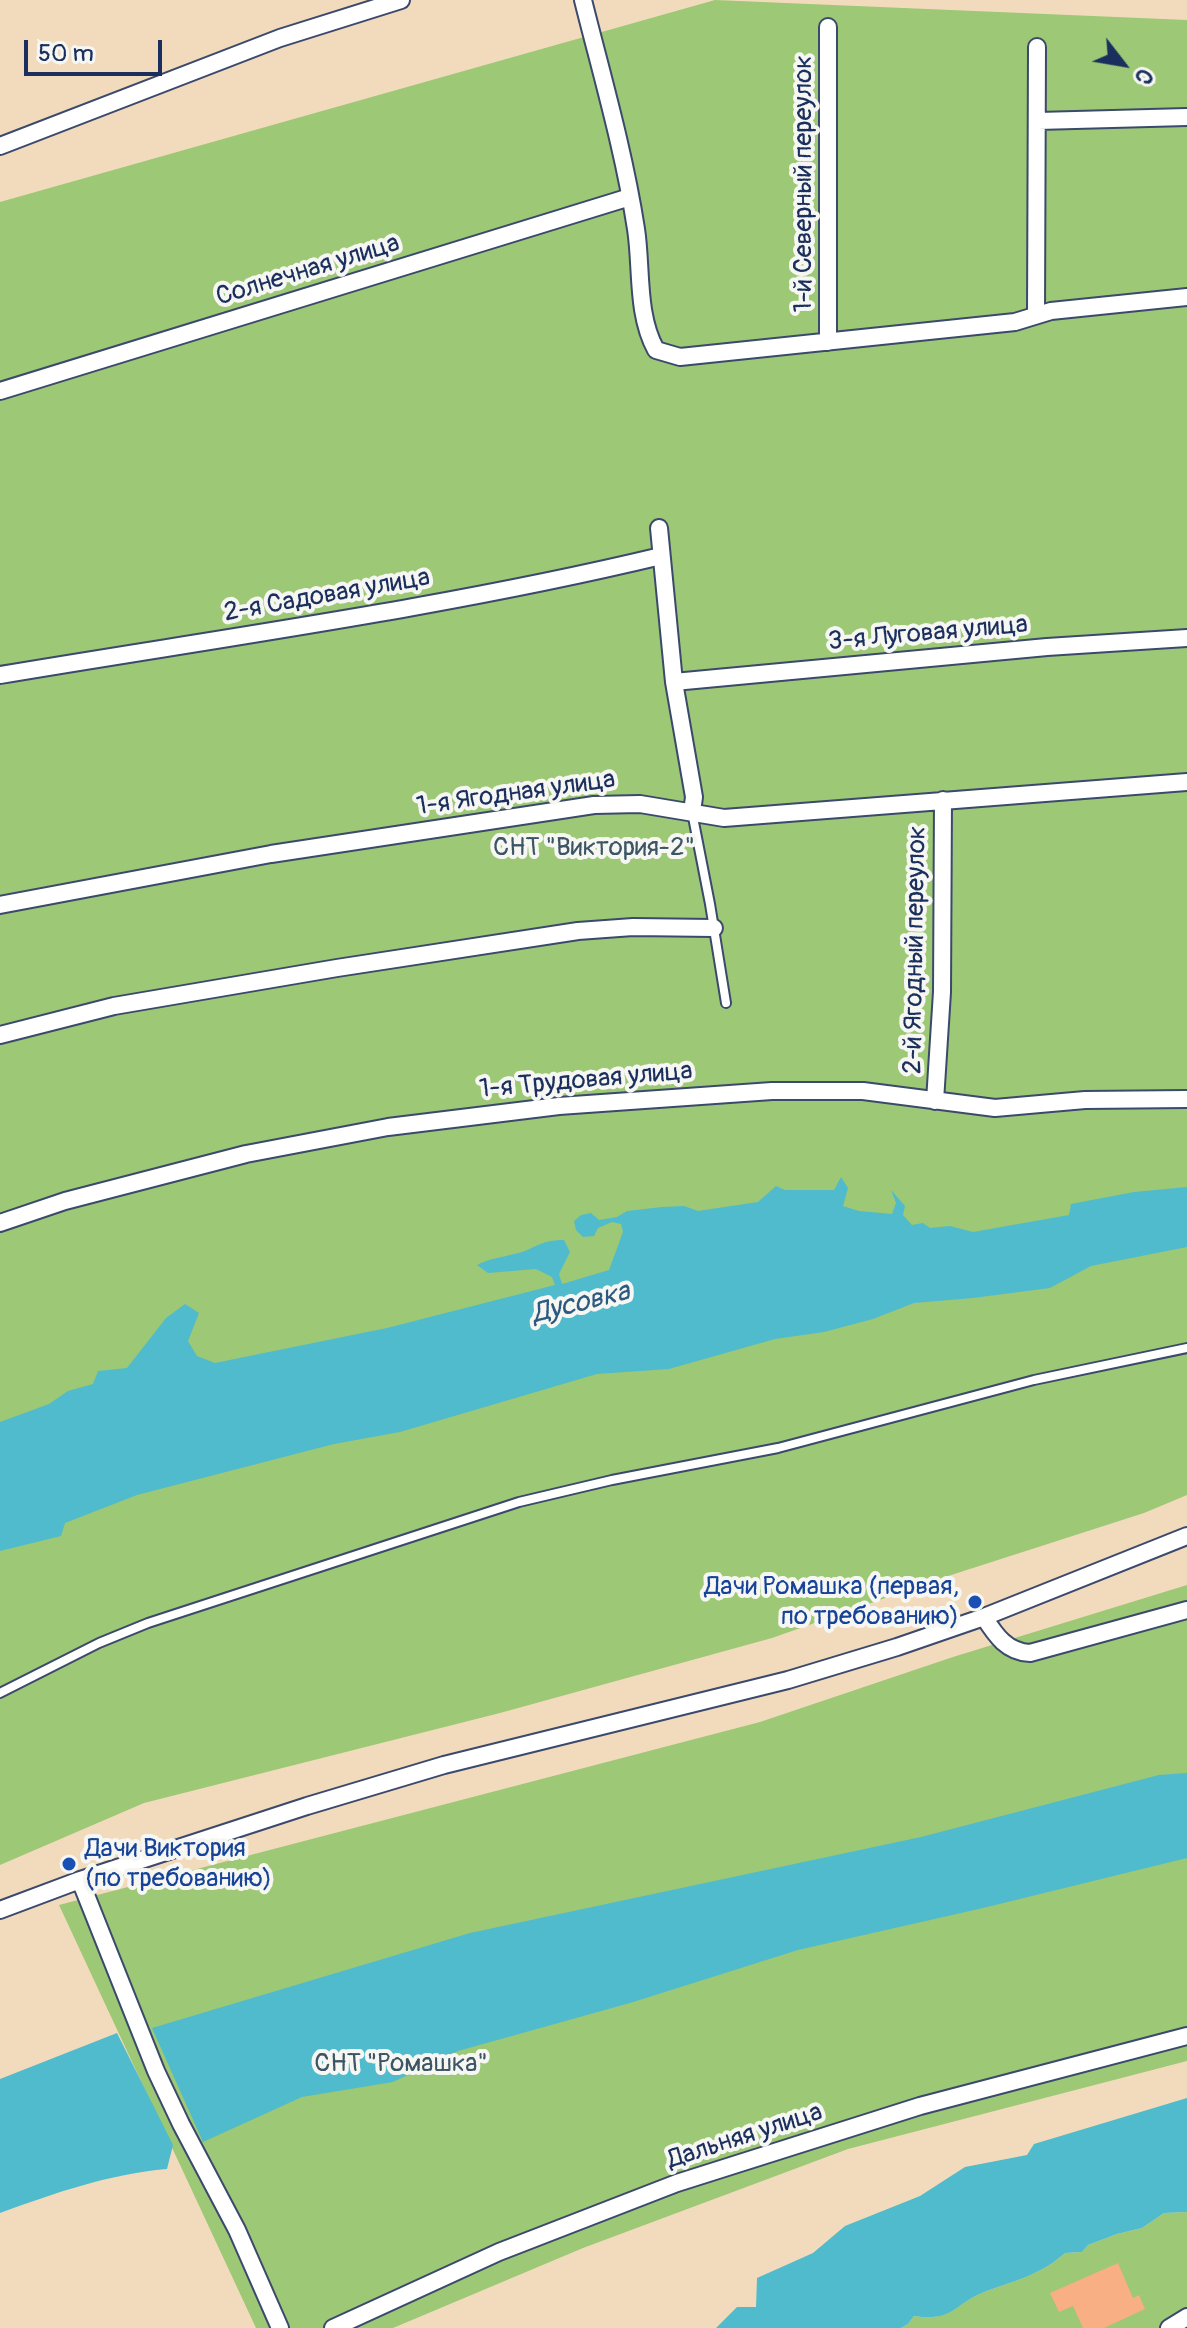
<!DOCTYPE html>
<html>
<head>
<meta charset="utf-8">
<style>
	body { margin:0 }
	#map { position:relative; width:1187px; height:2328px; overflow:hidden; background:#f2dbbc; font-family:Pangolin,sans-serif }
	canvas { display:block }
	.north { position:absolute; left:1083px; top:24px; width:80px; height:80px; -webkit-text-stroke:6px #f6f6f2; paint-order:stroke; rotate:121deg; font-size:22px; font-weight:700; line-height:32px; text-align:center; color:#1b2f5e }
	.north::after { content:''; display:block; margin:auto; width:28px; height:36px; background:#1b2f5e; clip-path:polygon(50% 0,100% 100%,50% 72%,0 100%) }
	.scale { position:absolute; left:24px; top:40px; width:138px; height:36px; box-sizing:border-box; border:4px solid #1b2f5e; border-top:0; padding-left:10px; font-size:24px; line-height:28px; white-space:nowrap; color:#1b2f5e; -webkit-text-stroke:6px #f6f6f2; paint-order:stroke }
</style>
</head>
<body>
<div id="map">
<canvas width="1187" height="2328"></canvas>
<div class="north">С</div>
<div class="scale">50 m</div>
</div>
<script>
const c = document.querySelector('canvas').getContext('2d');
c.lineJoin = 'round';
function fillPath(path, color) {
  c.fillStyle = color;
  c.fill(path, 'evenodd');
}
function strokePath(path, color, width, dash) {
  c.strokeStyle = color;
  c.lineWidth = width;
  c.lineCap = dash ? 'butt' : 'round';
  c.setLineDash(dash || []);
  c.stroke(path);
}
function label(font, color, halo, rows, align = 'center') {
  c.font = font + ' Pangolin,sans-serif';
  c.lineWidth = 8;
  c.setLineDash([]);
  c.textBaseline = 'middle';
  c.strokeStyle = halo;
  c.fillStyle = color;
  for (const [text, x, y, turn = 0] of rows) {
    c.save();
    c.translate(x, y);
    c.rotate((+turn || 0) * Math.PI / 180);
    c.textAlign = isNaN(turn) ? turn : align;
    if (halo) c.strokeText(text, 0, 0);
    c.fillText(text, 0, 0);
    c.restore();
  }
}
fillPath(new Path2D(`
	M 715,0 L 1187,20 L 1187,1495 L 1144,1513 L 945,1577 L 772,1638 L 500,1713 L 144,1803 L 0,1865 L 0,202 Z
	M 1187,1585 L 1187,2061 L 848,2149 L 583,2248 L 393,2328 L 256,2328 L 59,1905 L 760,1722 L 953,1657 Z
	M 1187,2212 L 1187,2328 L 901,2328 L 908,2324 L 914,2316 C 952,2322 953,2305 982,2293 C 1012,2281 1040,2276 1065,2253 L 1082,2252 L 1088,2245 L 1117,2234 L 1142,2228 L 1164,2213 Z`), '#9dc875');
fillPath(new Path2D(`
	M 841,1177 L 848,1188 L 843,1206 L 859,1211 L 892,1214 L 896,1203 L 891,1190 L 905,1206 L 903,1215 L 912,1225 L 923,1223 L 930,1228 L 950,1226 L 973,1232 L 1069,1215 L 1071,1204 L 1134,1192 L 1187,1187 L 1187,1247 L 1091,1266 L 1050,1288 L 973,1298 L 914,1303 L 873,1319 L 824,1332 L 775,1339 L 669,1369 L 597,1374 L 400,1432 L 334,1444 L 137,1495 L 65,1523 L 61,1536 L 0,1551 L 0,1422 L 49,1404 L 68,1391 L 93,1384 L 98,1371 L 127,1368 L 166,1318 L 185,1304 L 199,1313 L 188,1341 L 197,1356 L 215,1363 L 387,1328 L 555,1285 L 552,1277 L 536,1269 L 488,1273 L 477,1265 C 490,1258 500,1258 514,1254 C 535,1250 537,1240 564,1240 L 570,1252 L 559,1274 L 562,1284 L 609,1270 L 623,1232 L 621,1224 L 612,1222 L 598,1228 L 594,1236 L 583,1237 L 576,1230 L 574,1221 L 581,1215 L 591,1213 L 599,1220 L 617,1217 L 627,1211 L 662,1207 L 684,1206 L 698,1211 L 758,1202 L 776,1186 L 785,1190 L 834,1190 Z
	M 1187,1773 L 1187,1858 L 983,1908 L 798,1950 L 630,2003 L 458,2051 L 393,2082 L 302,2097 L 203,2142 L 152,2028 L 470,1933 L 921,1837 L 1159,1775 Z
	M 117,2033 L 173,2145 L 167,2169 C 109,2174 55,2193 0,2213 L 0,2079 Z
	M 1187,2098 L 1187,2212 L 1164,2213 L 1142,2228 L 1117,2234 L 1088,2245 L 1082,2252 L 1065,2253 C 1040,2276 1012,2281 982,2293 C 953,2305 953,2322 914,2316 L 908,2324 L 901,2328 L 716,2328 L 737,2307 L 756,2307 L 757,2278 L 813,2253 L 845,2226 L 920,2196 L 965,2167 L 1027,2155 L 1034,2144 Z`), '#50bbcc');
fillPath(new Path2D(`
	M 1118,2263 L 1133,2298 L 1139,2295 L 1145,2309 L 1104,2328 L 1083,2328 L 1073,2306 L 1059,2312 L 1050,2293 Z`), '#f8af83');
const lane = new Path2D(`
	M 692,812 L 710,904 L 726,1003
	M 0,1693 L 99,1643 L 148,1623 L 519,1502 L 612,1480 L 778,1448 L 1034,1380 L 1187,1348`);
const street = new Path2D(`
	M 583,0 C 602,76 624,151 636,229 C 642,267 636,314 656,350 L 680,357 L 1015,322 L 1051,311 L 1187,297
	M 828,27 L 828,342
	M 1038,121 L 1187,117
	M 0,146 L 280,38 L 401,0
	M 1036,314 L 1037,47
	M 0,391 L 630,197
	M 659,528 L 674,682 L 694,797 L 692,812
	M 0,675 C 220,638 444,608 661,556
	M 674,682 L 1047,647 L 1187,638
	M 0,905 L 271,854 L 594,805 L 640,804 L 724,818 L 1187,782
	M 0,1035 L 114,1006 L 337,968 L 578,931 L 633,927 L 714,928
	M 935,1101 L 942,992 L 943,800
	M 0,1223 L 65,1201 L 246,1154 L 388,1127 L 559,1106 L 772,1091 L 863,1091 L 995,1108 L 1085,1100 L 1187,1099
	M 984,1617 C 996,1636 1007,1652 1030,1653 L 1187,1610
	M 80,1880 L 156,2071 L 181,2124 L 237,2230 L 280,2328
	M 0,1910 L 80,1880 L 307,1806 L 444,1765 L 788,1680 L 897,1647 L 984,1617 L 1187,1536
	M 333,2328 L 499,2252 L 677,2183 L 920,2106 L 1187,2036
	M 1169,2328 L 1187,2317`);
strokePath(lane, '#3b496c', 12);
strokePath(street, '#3b496c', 20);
strokePath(lane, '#fff', 8);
strokePath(street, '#fff', 16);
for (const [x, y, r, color] of [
	[975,1602,8,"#1a4fb4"],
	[69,1864,8,"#1a4fb4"]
]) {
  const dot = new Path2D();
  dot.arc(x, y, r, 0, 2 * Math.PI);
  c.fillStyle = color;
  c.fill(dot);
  strokePath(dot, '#f6f6f2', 3);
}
label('26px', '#1b2f5e', '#f6f6f2', [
	["1-й Северный переулок",804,184,-90],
	["Солнечная улица",308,271,-17],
	["2-я Садовая улица",327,596,-10],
	["3-я Луговая улица",928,634,-5],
	["1-я Ягодная улица",516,794,-8],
	["2-й Ягодный переулок",916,950,-89],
	["1-я Трудовая улица",586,1081,-5],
	["Дальняя улица",745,2137,-18]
]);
label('26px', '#3c5564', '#f6f6f2', [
	["СНТ \"Виктория-2\"",594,848],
	["СНТ \"Ромашка\"",401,2064]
]);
label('26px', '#164399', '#f6f6f2', [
	["Дачи Ромашка (первая,",959,1587],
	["по требованию)",959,1617],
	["Дачи Виктория",85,1849,"left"],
	["(по требованию)",85,1879,"left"]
], 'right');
label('italic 28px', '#2b597f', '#f6f6f2', [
	["Дусовка",581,1304,-14]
]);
</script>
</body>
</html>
